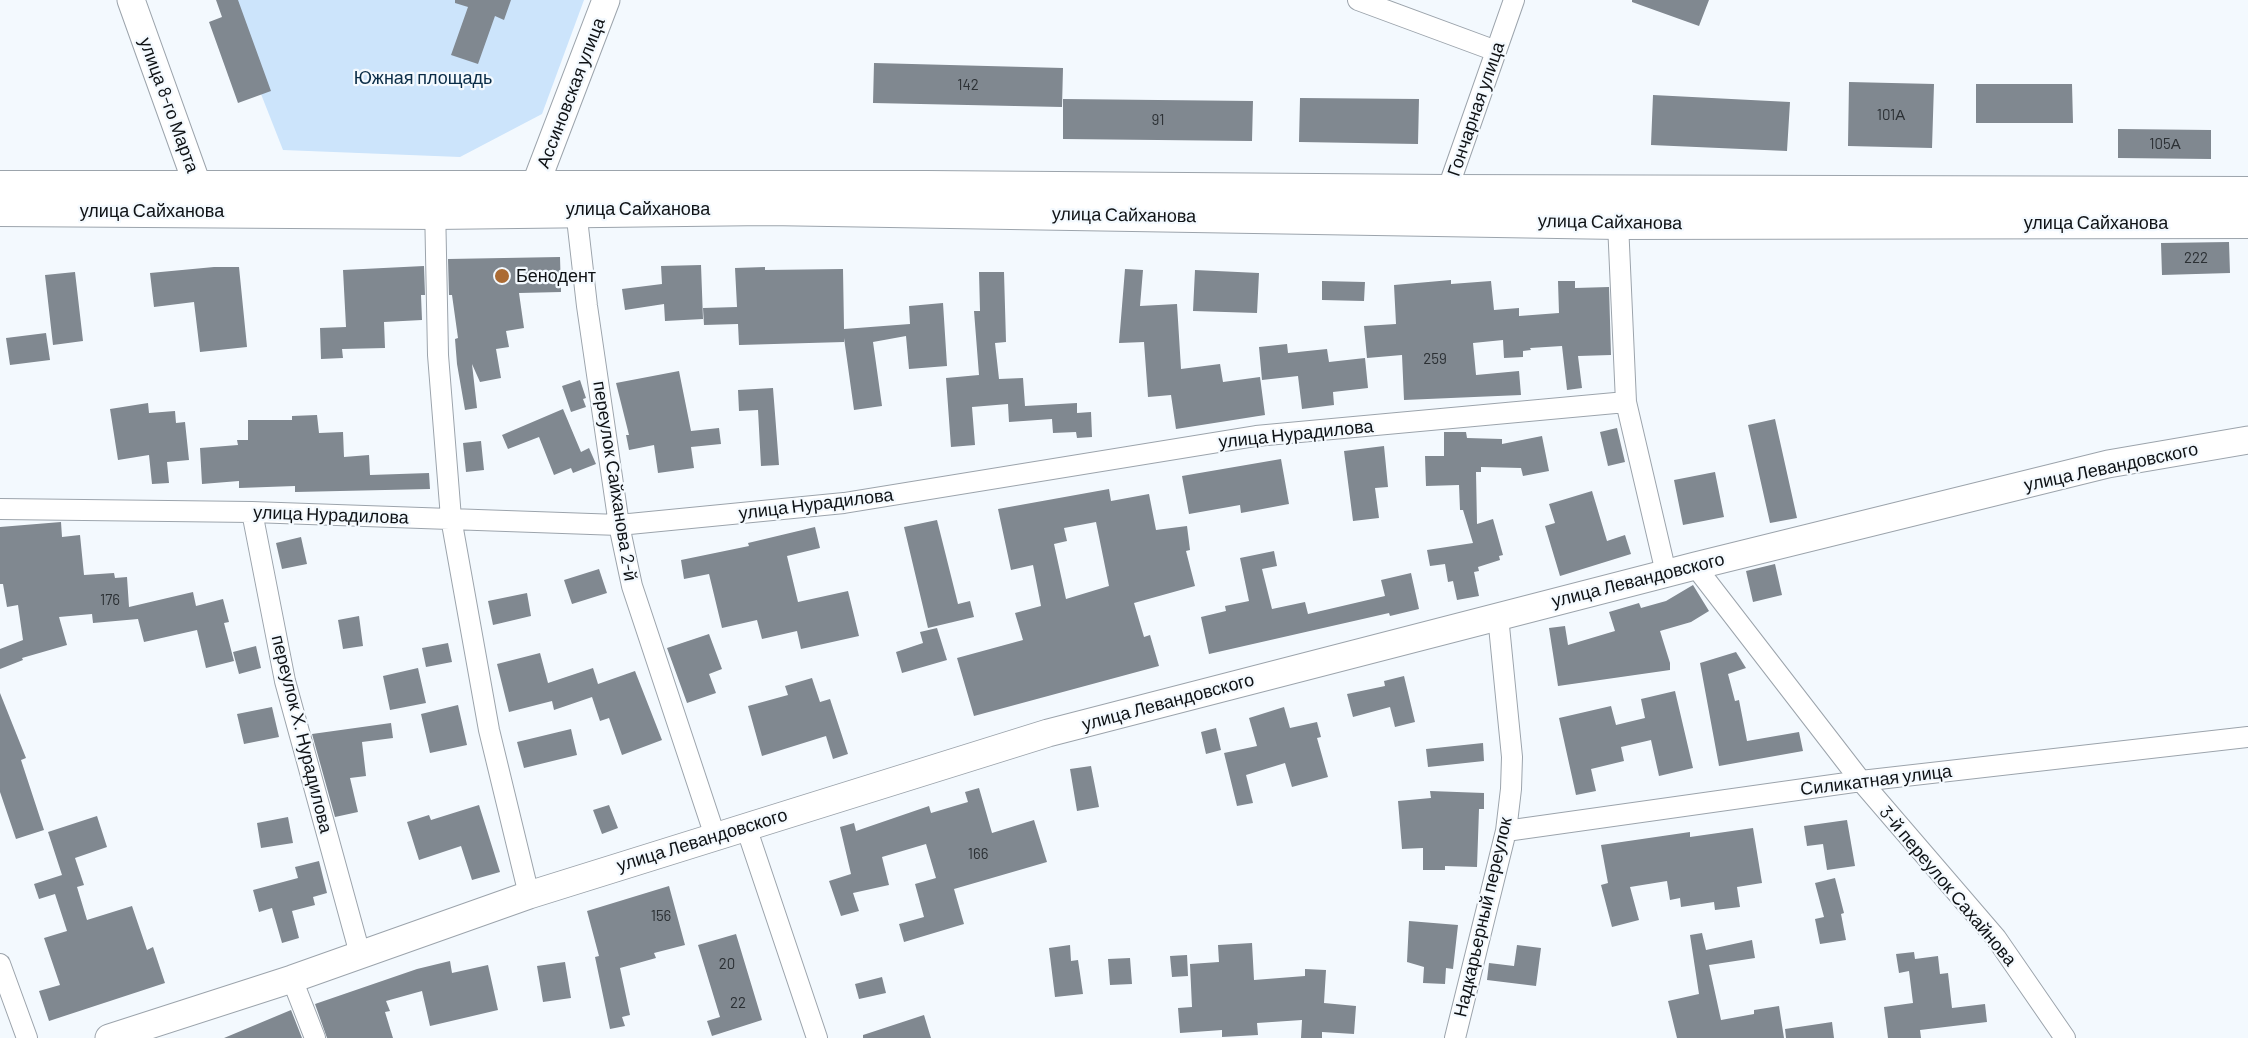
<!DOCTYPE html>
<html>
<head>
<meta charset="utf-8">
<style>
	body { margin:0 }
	canvas { display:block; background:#f3f9fe }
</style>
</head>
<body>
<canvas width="2248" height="1038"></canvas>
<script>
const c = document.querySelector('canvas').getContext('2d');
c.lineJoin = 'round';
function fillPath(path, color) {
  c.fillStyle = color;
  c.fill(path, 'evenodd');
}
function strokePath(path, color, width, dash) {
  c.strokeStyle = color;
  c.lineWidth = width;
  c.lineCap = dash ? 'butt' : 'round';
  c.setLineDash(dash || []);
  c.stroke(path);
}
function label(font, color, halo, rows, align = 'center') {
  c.font = font + ' Barlow,sans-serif';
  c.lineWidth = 4.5;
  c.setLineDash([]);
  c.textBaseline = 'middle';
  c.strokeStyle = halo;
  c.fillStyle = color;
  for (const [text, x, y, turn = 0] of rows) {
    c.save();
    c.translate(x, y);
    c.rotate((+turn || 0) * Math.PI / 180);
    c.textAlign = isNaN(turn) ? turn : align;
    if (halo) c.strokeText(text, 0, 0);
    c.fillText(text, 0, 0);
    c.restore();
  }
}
fillPath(new Path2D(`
	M 224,0 L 584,0 L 542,114 L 460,157 L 283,150 Z`), '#cce4fb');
fillPath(new Path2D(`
	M 216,0 L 238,0 L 271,91 L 238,103 L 209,22 L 222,17 Z
	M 455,0 L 511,0 L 504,20 L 495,16 L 478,64 L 451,55 L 468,7 L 455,3 Z
	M 1632,0 L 1709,0 L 1699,26 L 1632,2 Z
	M 874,63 L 1063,68 L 1062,107 L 873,103 Z
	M 1849,82 L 1934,84 L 1932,148 L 1848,146 Z
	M 1976,84 L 2072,84 L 2073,123 L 1976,123 Z
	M 1653,95 L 1790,102 L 1787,151 L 1651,145 Z
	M 1300,98 L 1419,99 L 1418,144 L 1299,142 Z
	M 1063,99 L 1253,101 L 1252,141 L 1063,139 Z
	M 2118,129 L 2211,130 L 2211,159 L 2118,158 Z
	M 2229,242 L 2230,273 L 2162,275 L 2161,243 Z
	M 560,257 L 561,292 L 519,293 L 524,328 L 506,331 L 509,347 L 496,349 L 501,378 L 480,382 L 472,364 L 477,408 L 465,410 L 457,364 L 455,339 L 458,338 L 452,295 L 449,295 L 448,259 Z
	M 701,265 L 703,319 L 665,321 L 664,304 L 625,310 L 622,289 L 662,284 L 661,266 Z
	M 424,266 L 425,295 L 421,295 L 422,320 L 384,322 L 385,348 L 342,349 L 343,358 L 321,359 L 320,328 L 346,327 L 343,270 Z
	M 214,267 L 239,267 L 247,347 L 200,352 L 194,302 L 154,307 L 150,273 Z
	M 765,267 L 765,270 L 843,269 L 844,329 L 910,324 L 909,306 L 943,303 L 947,366 L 909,369 L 906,336 L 873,342 L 882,406 L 854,410 L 844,338 L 844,342 L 739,345 L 738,324 L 704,325 L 703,308 L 737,307 L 735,268 Z
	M 1125,269 L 1143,270 L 1140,306 L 1177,304 L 1181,369 L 1220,364 L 1223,382 L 1260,377 L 1265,415 L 1176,429 L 1171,395 L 1148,397 L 1144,342 L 1119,343 Z
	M 1195,270 L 1259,273 L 1257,313 L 1193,311 Z
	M 75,272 L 83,341 L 53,345 L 45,275 Z
	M 979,272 L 1004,272 L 1006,342 L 995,343 L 999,379 L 1023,378 L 1025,406 L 1077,403 L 1077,413 L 1091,412 L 1092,437 L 1077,438 L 1076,432 L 1053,433 L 1052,419 L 1009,422 L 1008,404 L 972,407 L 975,445 L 951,447 L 946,378 L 979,375 L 974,311 L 980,311 Z
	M 1451,280 L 1451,284 L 1491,281 L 1494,310 L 1519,308 L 1519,316 L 1559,313 L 1558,281 L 1575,281 L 1575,288 L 1609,287 L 1611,355 L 1578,356 L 1582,388 L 1567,390 L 1562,346 L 1530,348 L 1531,350 L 1523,351 L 1523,357 L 1504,358 L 1503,340 L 1473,343 L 1476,375 L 1519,371 L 1521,395 L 1404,400 L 1402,355 L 1367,358 L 1364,326 L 1396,324 L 1394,285 Z
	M 1322,281 L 1365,282 L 1364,301 L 1322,300 Z
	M 46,333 L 50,360 L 10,365 L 6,338 Z
	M 1287,344 L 1288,353 L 1327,349 L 1329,362 L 1365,358 L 1368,388 L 1333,392 L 1334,405 L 1302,409 L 1298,376 L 1262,380 L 1259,347 Z
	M 679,371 L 691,431 L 719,428 L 721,444 L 691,447 L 694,468 L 658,473 L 654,445 L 629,450 L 626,435 L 629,435 L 616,383 Z
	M 580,380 L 586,398 L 583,399 L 586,407 L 571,412 L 562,386 Z
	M 773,388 L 779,465 L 761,466 L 758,410 L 739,411 L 738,390 Z
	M 148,403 L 149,413 L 175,411 L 176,423 L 185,422 L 189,460 L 167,462 L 169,483 L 152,484 L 149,455 L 118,460 L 110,409 Z
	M 563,409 L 581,452 L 589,448 L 596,464 L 573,473 L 571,468 L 554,475 L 539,437 L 508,449 L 502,435 Z
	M 317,415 L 319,433 L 343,432 L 344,457 L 369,455 L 370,475 L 429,473 L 430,489 L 295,492 L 295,486 L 239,488 L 239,481 L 202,484 L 200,448 L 238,445 L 237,440 L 248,440 L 248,420 L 292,420 L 292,416 Z
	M 1775,419 L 1797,518 L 1770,523 L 1748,425 Z
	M 1617,428 L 1625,462 L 1608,466 L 1600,432 Z
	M 1444,432 L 1466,432 L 1467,438 L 1502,439 L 1502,444 L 1542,436 L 1549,471 L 1523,476 L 1521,468 L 1481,467 L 1481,472 L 1476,472 L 1477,524 L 1493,519 L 1503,555 L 1499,556 L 1500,560 L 1478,567 L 1479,571 L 1474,572 L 1479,596 L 1457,600 L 1453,581 L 1448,582 L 1445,564 L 1430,566 L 1427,550 L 1473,543 L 1463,510 L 1460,510 L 1459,485 L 1426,486 L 1425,456 L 1444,456 Z
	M 481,441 L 484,470 L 466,472 L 463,443 Z
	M 1384,446 L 1388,487 L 1375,488 L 1379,518 L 1353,521 L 1344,451 Z
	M 1281,459 L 1289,504 L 1241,513 L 1240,505 L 1189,514 L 1182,476 Z
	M 1715,472 L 1724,517 L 1683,525 L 1674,480 Z
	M 1109,489 L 1111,501 L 1149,494 L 1156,530 L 1187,526 L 1190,550 L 1186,551 L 1195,586 L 1134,603 L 1144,637 L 1150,635 L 1159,666 L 974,716 L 957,658 L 1023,640 L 1015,613 L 1041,606 L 1033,565 L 1011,570 L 998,509 ZM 1096,522 L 1109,586 L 1066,599 L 1054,544 L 1067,541 L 1064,528 Z
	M 1592,491 L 1607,541 L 1625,535 L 1631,554 L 1560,576 L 1545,526 L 1555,523 L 1549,504 Z
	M 937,520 L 958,604 L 970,601 L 974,617 L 928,628 L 904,527 Z
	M 61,522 L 62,537 L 80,535 L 84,575 L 114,573 L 115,578 L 127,577 L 129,607 L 193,592 L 196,606 L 223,599 L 229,622 L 224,623 L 234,661 L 206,668 L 197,630 L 144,642 L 138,619 L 93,623 L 92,614 L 59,617 L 67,645 L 22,658 L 23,660 L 0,669 L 0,649 L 23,640 L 18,605 L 7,607 L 3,584 L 0,584 L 0,527 Z
	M 815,527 L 820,548 L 787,556 L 798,602 L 848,591 L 859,636 L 801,649 L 797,631 L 762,639 L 757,620 L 722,628 L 709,574 L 684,579 L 681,560 L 749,546 L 748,543 Z
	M 301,537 L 307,564 L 282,569 L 276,543 Z
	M 1274,551 L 1277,566 L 1262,569 L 1272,609 L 1305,602 L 1308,614 L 1385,596 L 1381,580 L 1411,573 L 1419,609 L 1390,616 L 1389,613 L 1209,654 L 1201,617 L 1226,611 L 1225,606 L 1249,601 L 1240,558 Z
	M 1775,564 L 1782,595 L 1753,602 L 1746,571 Z
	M 599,569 L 607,593 L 572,604 L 564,580 Z
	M 1693,585 L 1709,611 L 1691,622 L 1660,631 L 1670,663 L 1670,670 L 1558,686 L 1549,628 L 1565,626 L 1568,645 L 1615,631 L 1609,612 L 1639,603 L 1641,608 L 1666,601 Z
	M 527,593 L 531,616 L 493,625 L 488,601 Z
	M 359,616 L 363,646 L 343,649 L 338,620 Z
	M 937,628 L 947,660 L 902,673 L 896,652 L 923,643 L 920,632 Z
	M 709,634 L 722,669 L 709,674 L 716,693 L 687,703 L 667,648 Z
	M 448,643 L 452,662 L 426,667 L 422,648 Z
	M 256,646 L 261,668 L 239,674 L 233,652 Z
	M 1736,652 L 1746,668 L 1728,674 L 1735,701 L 1739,700 L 1747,741 L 1799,732 L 1803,751 L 1719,766 L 1700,663 Z
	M 540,653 L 548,683 L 593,668 L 598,684 L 635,671 L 662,740 L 622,755 L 609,718 L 600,721 L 592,697 L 554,710 L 552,701 L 509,712 L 497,664 Z
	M 418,668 L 426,703 L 390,710 L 383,676 Z
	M 1404,676 L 1415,722 L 1395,727 L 1390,707 L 1353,717 L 1347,694 L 1385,686 L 1384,681 Z
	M 812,678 L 820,702 L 830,699 L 848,754 L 833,759 L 826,736 L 762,756 L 748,706 L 788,695 L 785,686 Z
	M 1675,691 L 1693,768 L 1659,776 L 1651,740 L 1621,747 L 1624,761 L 1591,769 L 1596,791 L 1576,795 L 1559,718 L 1611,706 L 1616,725 L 1645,718 L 1641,699 Z
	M 0,693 L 26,758 L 21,760 L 44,830 L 16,839 L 0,792 Z
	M 458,705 L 467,745 L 430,753 L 421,714 Z
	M 272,707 L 279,737 L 244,744 L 237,714 Z
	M 1284,707 L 1290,728 L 1317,722 L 1321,737 L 1317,738 L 1328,777 L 1292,787 L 1285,763 L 1246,775 L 1253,803 L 1237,806 L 1224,753 L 1257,746 L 1249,718 Z
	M 391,723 L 393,738 L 362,742 L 366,776 L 350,778 L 358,812 L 335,817 L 312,734 Z
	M 1216,728 L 1221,750 L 1206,754 L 1201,732 Z
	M 571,729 L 577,755 L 524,768 L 517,742 Z
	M 1483,743 L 1484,761 L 1428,767 L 1426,749 Z
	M 1091,766 L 1099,807 L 1077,811 L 1070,769 Z
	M 979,788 L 992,833 L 1034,820 L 1047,862 L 954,889 L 964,924 L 904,942 L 899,924 L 924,917 L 915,884 L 936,878 L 926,844 L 882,857 L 889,885 L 853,893 L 859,911 L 841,916 L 829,881 L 851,874 L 840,827 L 854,823 L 856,831 L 929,806 L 931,813 L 968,802 L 965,792 Z
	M 1430,791 L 1484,793 L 1484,809 L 1479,809 L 1477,867 L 1445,866 L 1445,870 L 1423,870 L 1423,848 L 1402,849 L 1398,801 L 1431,798 Z
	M 479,805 L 500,872 L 472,880 L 461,846 L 419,860 L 407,822 L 429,815 L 431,820 Z
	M 609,805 L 618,828 L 602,834 L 593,810 Z
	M 97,816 L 107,847 L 75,858 L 84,885 L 77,887 L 87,920 L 132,906 L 147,950 L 153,947 L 165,983 L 49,1021 L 39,991 L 60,985 L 44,938 L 67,931 L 55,894 L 39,899 L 34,884 L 62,875 L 48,832 Z
	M 288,817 L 293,843 L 261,848 L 257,823 Z
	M 1847,820 L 1855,866 L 1827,870 L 1823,844 L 1807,846 L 1804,826 Z
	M 1753,828 L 1762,883 L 1737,887 L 1740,907 L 1715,910 L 1714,902 L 1681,907 L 1680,898 L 1670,900 L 1667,881 L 1630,887 L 1639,920 L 1612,927 L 1601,885 L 1608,883 L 1601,845 L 1690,832 L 1690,837 Z
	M 319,861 L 327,893 L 313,897 L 315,905 L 292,911 L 299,938 L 282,943 L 272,908 L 259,912 L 253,890 L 298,878 L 295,867 Z
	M 1835,878 L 1844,913 L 1841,914 L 1846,940 L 1820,944 L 1815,919 L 1824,917 L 1815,883 Z
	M 669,886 L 685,945 L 654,953 L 656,958 L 620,968 L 630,1015 L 622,1017 L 625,1026 L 610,1029 L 595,957 L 599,956 L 587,911 Z
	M 1409,921 L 1458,925 L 1453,969 L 1446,968 L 1445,984 L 1423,983 L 1424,967 L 1407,962 Z
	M 1702,933 L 1706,950 L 1752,940 L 1755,958 L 1709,965 L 1721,1020 L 1754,1014 L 1754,1010 L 1779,1006 L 1784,1038 L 1677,1038 L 1668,1001 L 1699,994 L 1690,935 Z
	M 736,934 L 762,1020 L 712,1036 L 707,1021 L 720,1017 L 698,945 Z
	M 1252,943 L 1254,980 L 1305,976 L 1305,969 L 1326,970 L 1324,1003 L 1356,1006 L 1354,1034 L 1322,1032 L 1322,1038 L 1301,1038 L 1302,1020 L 1257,1023 L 1258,1035 L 1222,1037 L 1222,1030 L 1180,1033 L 1178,1008 L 1192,1007 L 1190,964 L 1219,962 L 1218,945 Z
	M 1070,945 L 1071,961 L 1078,960 L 1083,994 L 1055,997 L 1049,948 Z
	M 1517,945 L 1541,948 L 1536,986 L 1487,980 L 1489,963 L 1514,966 Z
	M 1914,952 L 1915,959 L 1938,956 L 1940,974 L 1948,973 L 1952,1008 L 1985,1004 L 1987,1022 L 1920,1030 L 1921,1038 L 1888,1038 L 1884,1007 L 1913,1003 L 1909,971 L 1899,973 L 1896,954 Z
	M 1187,955 L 1188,976 L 1172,977 L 1170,956 Z
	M 1130,958 L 1132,984 L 1110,985 L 1108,959 Z
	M 450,961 L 452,973 L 488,965 L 498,1010 L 430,1026 L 422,991 L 386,1001 L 390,1011 L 385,1012 L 393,1038 L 327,1038 L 315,1004 L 417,969 Z
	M 565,962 L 571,998 L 543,1002 L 537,966 Z
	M 882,977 L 886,993 L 859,999 L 855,984 Z
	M 291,1010 L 302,1038 L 224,1038 Z
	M 924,1015 L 931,1038 L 863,1038 L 863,1035 Z
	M 1832,1022 L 1834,1038 L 1786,1038 L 1785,1029 Z`), '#808890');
const street = new Path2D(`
	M 1358,0 L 1496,51
	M 1447,199 L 1447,191 L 1514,0
	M 575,201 L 587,306 L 619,525 L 632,586 L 715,836
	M 435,204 L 438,355 L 451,518 L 489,730 L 529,895
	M 1618,223 L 1626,402 L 1666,573
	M 0,509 L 252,512 L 619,525 L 844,503 L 1256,436 L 1626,402
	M 252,512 L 285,681 L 360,954
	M 1695,566 L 1861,781 L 1996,938 L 2065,1038
	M 746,827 L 817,1038
	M 1506,831 L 1861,781 L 2248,737
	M 0,964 L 27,1038
	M 292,979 L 315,1038
	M 1455,1038 L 1506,831 L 1511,789 L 1512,757 L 1498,616`);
const secondary = new Path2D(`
	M 131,0 L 198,187 L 198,207
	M 535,186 L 606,0
	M 109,1038 L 292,979 L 529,895 L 1048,733 L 1695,566 L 2108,464 L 2248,440`);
const primary = new Path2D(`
	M 0,187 L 927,187 L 1447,191 L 2248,193
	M 0,210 L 435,213 L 768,209 L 1618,223 L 2248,222`);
strokePath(street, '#9ca4ac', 22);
strokePath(secondary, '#9ca4ac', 29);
strokePath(primary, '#9ca4ac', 34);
strokePath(street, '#fff', 20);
strokePath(secondary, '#fff', 27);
strokePath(primary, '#fff', 32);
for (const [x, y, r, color] of [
	[502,276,8,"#ab6b34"]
]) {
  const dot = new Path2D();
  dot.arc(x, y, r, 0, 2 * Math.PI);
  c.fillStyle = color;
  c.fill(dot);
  strokePath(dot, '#f3f9fe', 2);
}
label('15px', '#2b3034', null, [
	["142",968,85],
	["101А",1891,115],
	["91",1158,120],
	["105А",2165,144],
	["222",2196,258],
	["259",1435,359],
	["176",110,600],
	["166",978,854],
	["156",661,916],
	["20",727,964],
	["22",738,1003]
]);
label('18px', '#092c47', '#f3f9fe', [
	["Южная площадь",423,78]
]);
label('18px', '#0f1215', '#f3f9fe', [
	["Ассиновская улица",571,93,-69],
	["улица 8-го Марта",169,105,70],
	["Гончарная улица",1476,109,-71],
	["улица Сайханова",638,209],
	["улица Сайханова",152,211],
	["улица Сайханова",1124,215,1],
	["улица Сайханова",1610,222,1],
	["улица Сайханова",2096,223],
	["улица Нурадилова",1296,434,-6],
	["улица Левандовского",2111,467,-12],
	["переулок Сайханова 2-й",615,481,81],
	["улица Нурадилова",816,504,-7],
	["улица Нурадилова",331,515,2],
	["улица Левандовского",1638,580,-14],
	["улица Левандовского",1168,702,-15],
	["переулок Х. Нурадилова",302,734,76],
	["Силикатная улица",1876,780,-7],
	["улица Левандовского",702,840,-17],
	["3-й переулок Сахайнова",1948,886,50],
	["Надкарьерный переулок",1483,917,-77]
]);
label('18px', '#0f1215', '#f3f9fe', [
	["Бенодент",516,276]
], 'left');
</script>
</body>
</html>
